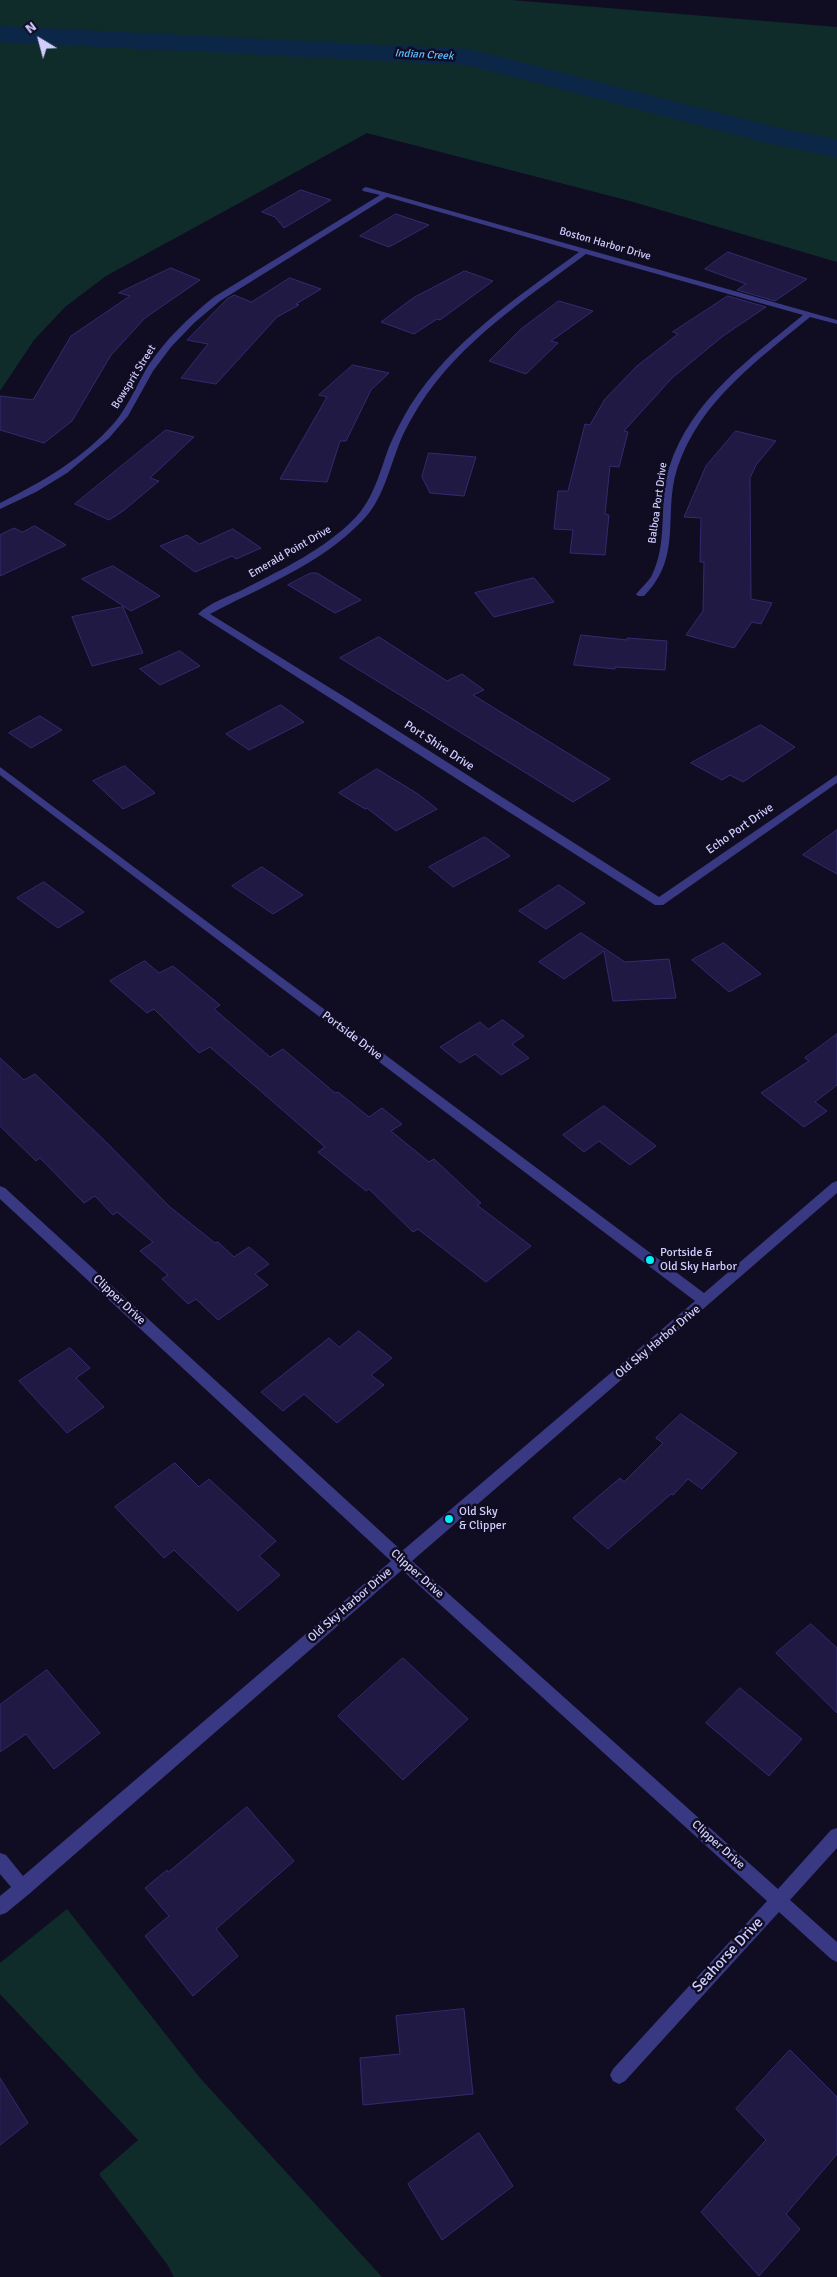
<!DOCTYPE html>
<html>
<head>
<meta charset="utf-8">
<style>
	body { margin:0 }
	#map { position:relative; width:837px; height:2277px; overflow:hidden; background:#100d22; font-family:Signika,sans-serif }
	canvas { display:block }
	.north { position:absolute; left:15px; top:15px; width:50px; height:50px; -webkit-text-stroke:4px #100d22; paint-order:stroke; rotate:323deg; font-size:14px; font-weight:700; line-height:20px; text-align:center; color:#d1ceff }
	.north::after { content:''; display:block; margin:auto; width:18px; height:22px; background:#d1ceff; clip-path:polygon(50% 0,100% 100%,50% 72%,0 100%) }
</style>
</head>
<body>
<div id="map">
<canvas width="837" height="2277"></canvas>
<div class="north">N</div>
</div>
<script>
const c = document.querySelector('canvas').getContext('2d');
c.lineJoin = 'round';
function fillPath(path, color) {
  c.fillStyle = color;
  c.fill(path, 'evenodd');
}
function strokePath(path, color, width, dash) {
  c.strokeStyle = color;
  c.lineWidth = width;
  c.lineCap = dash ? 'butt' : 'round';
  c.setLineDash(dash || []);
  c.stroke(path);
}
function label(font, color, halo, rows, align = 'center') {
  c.font = font + ' Signika,sans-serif';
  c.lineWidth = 5;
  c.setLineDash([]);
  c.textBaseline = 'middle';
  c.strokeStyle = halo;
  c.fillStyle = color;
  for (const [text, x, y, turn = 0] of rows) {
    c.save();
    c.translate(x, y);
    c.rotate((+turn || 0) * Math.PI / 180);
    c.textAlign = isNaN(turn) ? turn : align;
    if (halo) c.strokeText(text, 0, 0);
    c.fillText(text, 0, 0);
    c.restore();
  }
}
fillPath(new Path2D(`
	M 0,0 L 511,0 L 837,27 L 837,262 L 630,201 L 367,133 L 106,276 L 65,307 L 34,340 L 0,391 Z
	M 67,1909 L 200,2078 L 382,2277 L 174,2277 L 167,2264 L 99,2174 L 138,2140 L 0,1994 L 0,1963 Z`), '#102c2a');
fillPath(new Path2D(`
	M 0,26 L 469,49 L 779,128 L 837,139 L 837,157 L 767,143 L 468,65 L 0,42 Z`), '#0c2648');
const building = new Path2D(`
	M 301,190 L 331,200 L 284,228 L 275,217 L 262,212 Z
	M 396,214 L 429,225 L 389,247 L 360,236 Z
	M 728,252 L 807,279 L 775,301 L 737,290 L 746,284 L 705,269 Z
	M 171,268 L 200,280 L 145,318 L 111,355 L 72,421 L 44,443 L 0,430 L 0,396 L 33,400 L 71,336 L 130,296 L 119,293 Z
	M 465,271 L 493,281 L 440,320 L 437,319 L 414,334 L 381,322 L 413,298 Z
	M 290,278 L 321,289 L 296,304 L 299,305 L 277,317 L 216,384 L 181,378 L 208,344 L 187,340 L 227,299 L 234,295 L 251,302 Z
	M 728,296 L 766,307 L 723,336 L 672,378 L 624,431 L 628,432 L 619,467 L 610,466 L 605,514 L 609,515 L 605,555 L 570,553 L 573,530 L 554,529 L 558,491 L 568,491 L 585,424 L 590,425 L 605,399 L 637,366 L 678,334 L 673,332 Z
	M 559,301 L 593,311 L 551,341 L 558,343 L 526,374 L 489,361 L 521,329 Z
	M 353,365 L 389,373 L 371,390 L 346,441 L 340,441 L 327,482 L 280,479 L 327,397 L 319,395 Z
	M 166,430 L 194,437 L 150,478 L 159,481 L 123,511 L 109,520 L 75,504 Z
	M 736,431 L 776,441 L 756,465 L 750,478 L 751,599 L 772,603 L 761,624 L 752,622 L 734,648 L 686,635 L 703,611 L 704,562 L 700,562 L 701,518 L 684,517 L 706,466 Z
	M 429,453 L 476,457 L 464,496 L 430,493 L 422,477 Z
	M 35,526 L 66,545 L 0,576 L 0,535 L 14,528 L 22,532 Z
	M 233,529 L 261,548 L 236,559 L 232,556 L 195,572 L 160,546 L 187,535 L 199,544 Z
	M 113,566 L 160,596 L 131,611 L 82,579 Z
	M 311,573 L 317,573 L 361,600 L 335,613 L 288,585 Z
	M 534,578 L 554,602 L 494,617 L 475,593 Z
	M 123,607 L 143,653 L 92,666 L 72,617 Z
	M 581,635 L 627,640 L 627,638 L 667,641 L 665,670 L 615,667 L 615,669 L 574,665 Z
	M 379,637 L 447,681 L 462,674 L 484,690 L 473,695 L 610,779 L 573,802 L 340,658 Z
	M 180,651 L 200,666 L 160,685 L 140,669 Z
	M 281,705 L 304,722 L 249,750 L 226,734 Z
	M 40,716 L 62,730 L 31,748 L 9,733 Z
	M 761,725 L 795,747 L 743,782 L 730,775 L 722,780 L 691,763 Z
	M 125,766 L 155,793 L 123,809 L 93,781 Z
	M 377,769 L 418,794 L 437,809 L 396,831 L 367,808 L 365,809 L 339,793 Z
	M 837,830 L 837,874 L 803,855 Z
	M 485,837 L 510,856 L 453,887 L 429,867 Z
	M 262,867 L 303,895 L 273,914 L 232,886 Z
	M 44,882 L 84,912 L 58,928 L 17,898 Z
	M 559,885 L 585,903 L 546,929 L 519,911 Z
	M 581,933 L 625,962 L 669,959 L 676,998 L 613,1001 L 604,951 L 564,979 L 539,962 Z
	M 724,943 L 761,974 L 729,992 L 692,960 Z
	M 145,961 L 159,973 L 173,966 L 220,1005 L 214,1009 L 270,1057 L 283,1049 L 335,1093 L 338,1092 L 369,1117 L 382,1108 L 402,1124 L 391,1131 L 429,1162 L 434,1159 L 481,1203 L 477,1205 L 531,1246 L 486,1282 L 418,1229 L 413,1232 L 369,1189 L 366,1191 L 318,1152 L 325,1147 L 210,1047 L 199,1053 L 154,1009 L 147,1013 L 110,981 Z
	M 503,1020 L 524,1036 L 512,1044 L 529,1058 L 501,1075 L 475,1054 L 460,1063 L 440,1047 L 480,1022 L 488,1029 Z
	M 837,1034 L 837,1085 L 815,1102 L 827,1111 L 804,1127 L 761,1093 L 809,1061 L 805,1058 Z
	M 0,1058 L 24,1080 L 35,1074 L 106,1142 L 170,1207 L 215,1243 L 218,1242 L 234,1257 L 249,1247 L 269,1264 L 255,1274 L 268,1285 L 218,1320 L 196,1299 L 188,1304 L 162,1279 L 168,1275 L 140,1251 L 153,1242 L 117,1212 L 113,1215 L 95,1196 L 84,1203 L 40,1158 L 36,1161 L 0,1126 Z
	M 604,1106 L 656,1146 L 630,1165 L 599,1141 L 584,1152 L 563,1135 Z
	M 359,1331 L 392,1358 L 371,1375 L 384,1385 L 337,1423 L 304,1394 L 283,1411 L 261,1392 L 329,1338 L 339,1347 Z
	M 70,1348 L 90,1368 L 76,1378 L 104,1407 L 67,1433 L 19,1381 Z
	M 681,1414 L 737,1453 L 702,1489 L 688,1479 L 673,1495 L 671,1494 L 608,1549 L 573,1518 L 620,1478 L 624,1482 L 663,1443 L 656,1438 Z
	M 175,1463 L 199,1487 L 209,1479 L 276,1541 L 259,1556 L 280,1575 L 238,1611 L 174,1550 L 164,1558 L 115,1507 Z
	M 811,1624 L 837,1648 L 837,1713 L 776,1653 Z
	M 403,1658 L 468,1719 L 403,1780 L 338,1716 Z
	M 47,1670 L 100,1733 L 54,1769 L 26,1734 L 0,1752 L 0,1705 Z
	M 740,1688 L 802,1739 L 769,1776 L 706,1723 Z
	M 247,1807 L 294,1861 L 216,1929 L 238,1956 L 193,1996 L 145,1936 L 169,1916 L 145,1888 L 167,1870 L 168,1872 Z
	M 464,2009 L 473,2094 L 363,2105 L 360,2058 L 400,2054 L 396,2016 Z
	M 790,2050 L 837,2097 L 837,2154 L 786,2214 L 800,2229 L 759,2276 L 701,2212 L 766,2140 L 736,2109 Z
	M 0,2078 L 28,2123 L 0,2145 Z
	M 479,2133 L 513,2186 L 442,2240 L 408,2184 Z`);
fillPath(building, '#1f1943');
strokePath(building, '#342b70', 1);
fillPath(new Path2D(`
	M 366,187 L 837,320 L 837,324 L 810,317 C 758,360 701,400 678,466 C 662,513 684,556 644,596 L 638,596 L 636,594 C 641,588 647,583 651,577 C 669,543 658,503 669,468 C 690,400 751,358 803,315 L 586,254 C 527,298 459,342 419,406 C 411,419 403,433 398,447 C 388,473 382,501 362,521 C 321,564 261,587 210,614 L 348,699 L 659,897 L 837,775 L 837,783 L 663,905 L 655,905 L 198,614 C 209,603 230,596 244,589 C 283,569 325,549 355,518 C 374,498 380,471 389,447 C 395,433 402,419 410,406 C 451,341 518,297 579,252 L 387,197 L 220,301 L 194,323 L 171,347 L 153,371 L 128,416 L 109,438 L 67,473 L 36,492 L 0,509 L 0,503 C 42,482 84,458 115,422 C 129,405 137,384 148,366 C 166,339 189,317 214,297 L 380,195 L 363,191 L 362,189 Z
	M 0,767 L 704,1293 L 832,1183 L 837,1181 L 837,1193 L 412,1561 L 778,1889 L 831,1830 L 837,1828 L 837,1848 L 790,1900 L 837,1942 L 837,1962 L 831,1959 L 779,1912 L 625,2081 L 619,2084 L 613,2081 L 610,2075 L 613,2069 L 767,1901 L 402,1570 L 29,1894 L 6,1913 L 0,1915 L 0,1896 L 11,1887 L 0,1874 L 0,1853 L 6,1855 L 23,1876 L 391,1561 L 0,1199 L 0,1186 L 5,1188 L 402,1551 L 695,1301 L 0,775 Z`), '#383982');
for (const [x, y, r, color] of [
	[650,1260,5,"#00f0f9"],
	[449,1519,5,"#00f0f9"]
]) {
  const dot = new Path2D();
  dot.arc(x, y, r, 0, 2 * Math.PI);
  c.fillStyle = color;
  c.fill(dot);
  strokePath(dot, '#100d22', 2);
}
label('italic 11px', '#5cbeff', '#100d22', [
	["Indian Creek",424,55,3]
]);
label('11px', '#d1ceff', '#100d22', [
	["Boston Harbor Drive",605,244,16],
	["Bowsprit Street",134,377,-58],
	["Balboa Port Drive",658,503,-82],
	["Emerald Point Drive",290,552,-30]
]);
label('12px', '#d1ceff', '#100d22', [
	["Port Shire Drive",439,746,33],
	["Echo Port Drive",740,829,-35],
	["Portside Drive",352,1036,37],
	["Clipper Drive",119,1300,43],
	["Old Sky Harbor Drive",658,1342,-40],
	["Clipper Drive",417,1574,42],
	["Old Sky Harbor Drive",350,1605,-41],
	["Clipper Drive",718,1845,42]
]);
label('12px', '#d1ceff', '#100d22', [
	["Portside &",660,1253],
	["Old Sky Harbor",660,1267],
	["Old Sky",459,1512],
	["& Clipper",459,1526]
], 'left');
label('15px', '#d1ceff', '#100d22', [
	["Seahorse Drive",728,1955,-47]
]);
</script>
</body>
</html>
